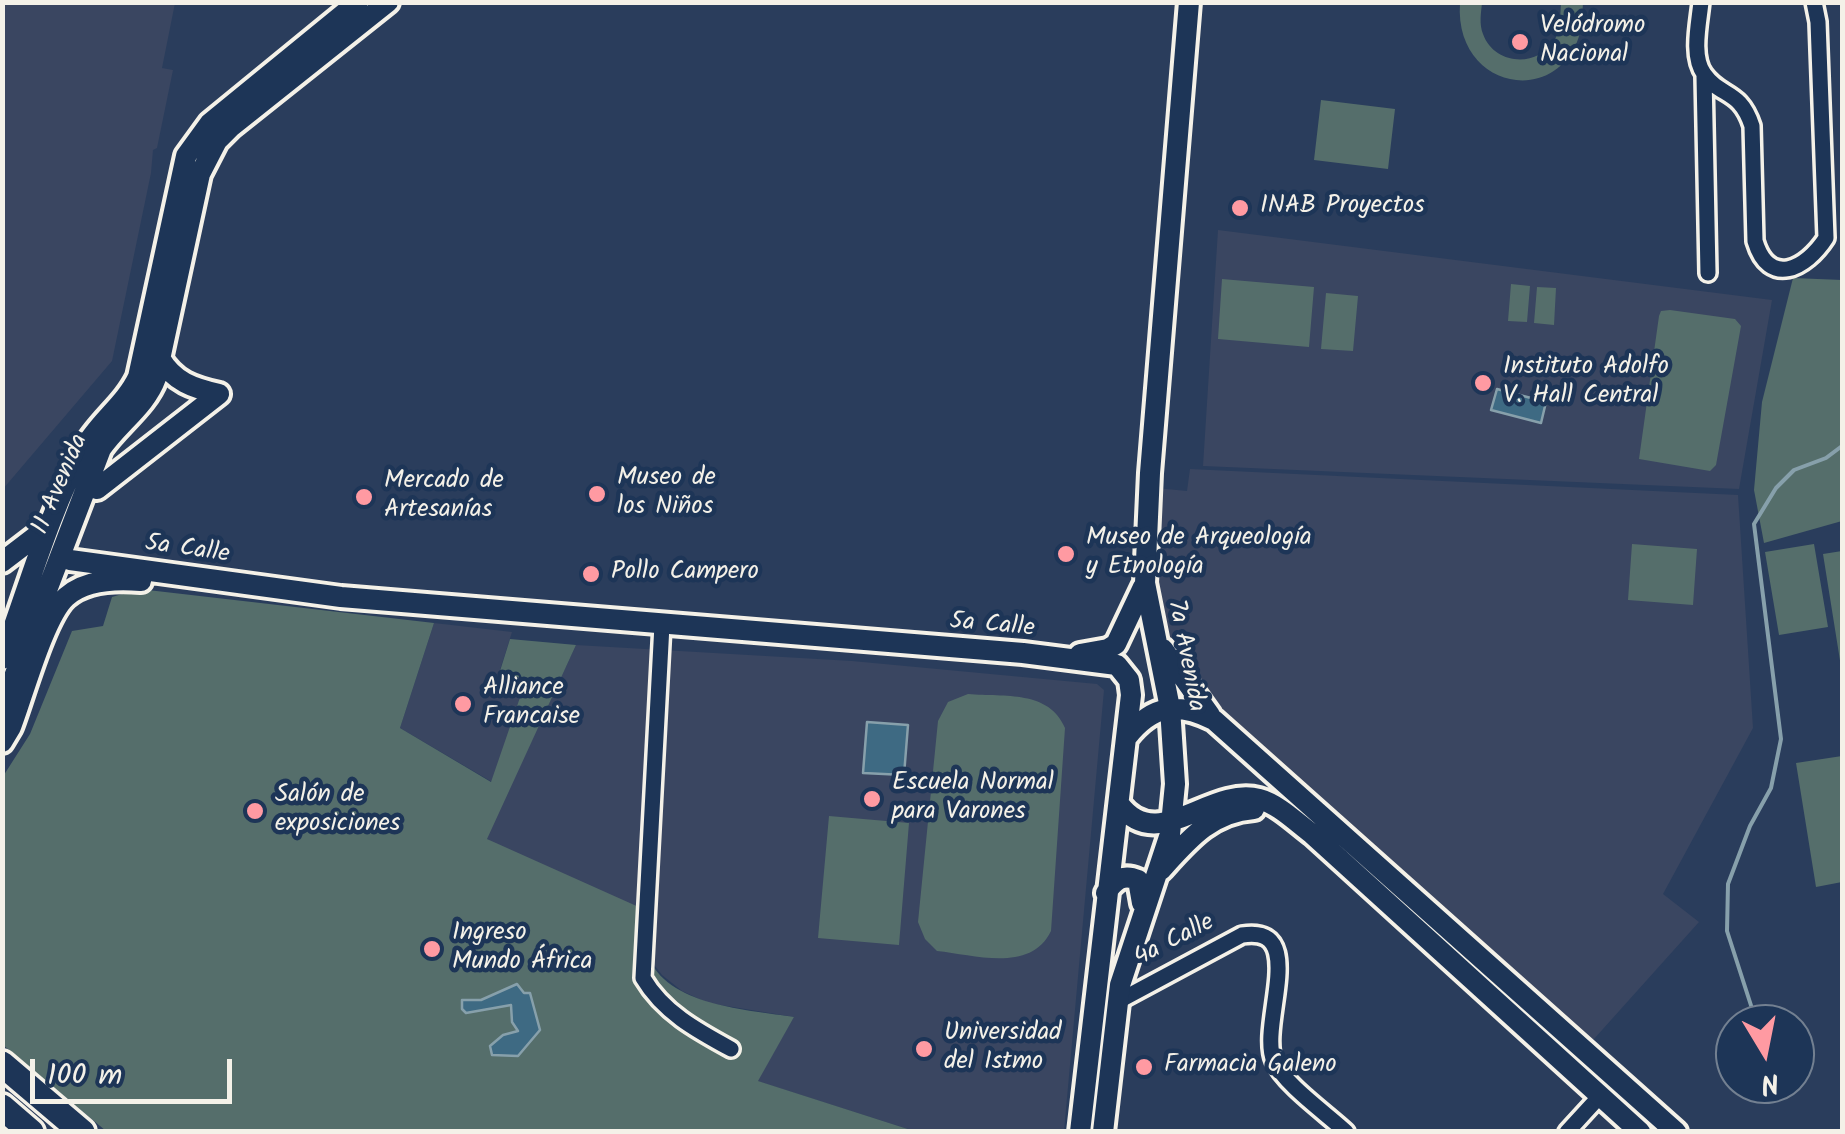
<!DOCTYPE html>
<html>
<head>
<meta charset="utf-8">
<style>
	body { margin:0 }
	#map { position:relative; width:1845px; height:1134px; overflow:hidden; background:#2a3d5c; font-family:Kalam,sans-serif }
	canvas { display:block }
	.frame { position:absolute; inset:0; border:5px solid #f4f1e8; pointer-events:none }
	.north { position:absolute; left:1715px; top:1004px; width:100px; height:100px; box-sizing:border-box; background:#1d3557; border:2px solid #738091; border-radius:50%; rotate:170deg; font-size:28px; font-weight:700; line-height:40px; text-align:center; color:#f4f1e8 }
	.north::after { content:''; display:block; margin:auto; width:35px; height:45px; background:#ff9aa2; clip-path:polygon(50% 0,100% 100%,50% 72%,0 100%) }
	.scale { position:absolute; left:30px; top:1059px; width:202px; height:45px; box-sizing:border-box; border:5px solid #f4f1e8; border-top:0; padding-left:12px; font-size:30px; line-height:35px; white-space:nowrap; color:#f4f1e8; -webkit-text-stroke:8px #1d3557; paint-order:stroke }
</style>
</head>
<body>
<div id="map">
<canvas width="1845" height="1134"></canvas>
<div class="frame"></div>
<div class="north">N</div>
<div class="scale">100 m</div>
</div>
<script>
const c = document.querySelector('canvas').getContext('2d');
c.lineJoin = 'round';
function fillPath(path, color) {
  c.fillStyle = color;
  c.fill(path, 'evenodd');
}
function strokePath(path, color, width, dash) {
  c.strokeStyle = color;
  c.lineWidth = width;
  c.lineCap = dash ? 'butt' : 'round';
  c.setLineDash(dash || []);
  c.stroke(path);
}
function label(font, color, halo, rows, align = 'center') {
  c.font = font + ' Kalam,sans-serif';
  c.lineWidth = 9;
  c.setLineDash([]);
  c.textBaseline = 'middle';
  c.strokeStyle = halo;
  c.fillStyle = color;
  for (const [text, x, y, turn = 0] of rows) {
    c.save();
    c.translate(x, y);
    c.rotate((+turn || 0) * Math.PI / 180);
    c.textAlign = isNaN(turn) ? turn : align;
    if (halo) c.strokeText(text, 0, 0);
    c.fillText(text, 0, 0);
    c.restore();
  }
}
fillPath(new Path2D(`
	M 3,2 L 175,3 L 162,68 L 173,70 L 157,148 L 153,150 L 151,173 L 112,361 L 3,489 Z
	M 1218,230 L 1772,300 L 1739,489 L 1203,466 Z
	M 1190,469 L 1738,495 L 1753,728 L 1663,894 L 1699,922 L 1585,1049 L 1261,754 L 1199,690 L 1165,638 L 1155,595 L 1156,488 L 1187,491 Z
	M 434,623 L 512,632 L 500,670 L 527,679 L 492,782 L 400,728 Z
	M 576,645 L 852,661 L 1097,684 L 1104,690 L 1064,1131 L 914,1131 L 757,1081 L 794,1017 L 708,1003 L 682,991 L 662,975 L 648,957 L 486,838 Z`), '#3a4661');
fillPath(new Path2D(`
	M 1460,3 L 1482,3 C 1481,13 1479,24 1483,34 C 1494,65 1537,68 1554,41 C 1561,30 1560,16 1561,3 L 1583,3 C 1582,16 1582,30 1577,42 C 1549,108 1454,85 1460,3 Z
	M 1321,100 L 1395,109 L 1388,169 L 1314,160 Z
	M 1793,278 L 1842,280 L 1842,521 L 1764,543 L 1754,490 L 1762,402 Z
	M 1222,279 L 1314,287 L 1309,347 L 1218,339 Z
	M 1511,284 L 1530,286 L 1527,322 L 1508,321 Z
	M 1537,287 L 1556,288 L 1554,325 L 1534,323 Z
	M 1326,293 L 1358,296 L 1353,351 L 1321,349 Z
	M 1670,310 L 1735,319 L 1741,326 L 1716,465 L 1710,471 L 1639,459 L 1659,316 L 1661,311 Z
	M 1632,544 L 1697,549 L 1693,605 L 1628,600 Z
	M 1814,544 L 1828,627 L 1779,635 L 1765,552 Z
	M 1842,551 L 1842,673 L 1823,554 Z
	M 139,589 L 434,623 L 400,728 L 491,782 L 526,680 L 500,671 L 510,639 L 576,645 L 487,839 L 641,908 C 643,923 643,941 648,955 C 665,1006 750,1010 794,1017 L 758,1081 L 914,1131 L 106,1131 L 3,1045 L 2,778 L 30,734 L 72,631 L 103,626 L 112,597 Z
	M 968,694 C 1005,697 1049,690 1065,728 L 1051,931 C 1031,973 975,955 937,951 L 925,939 L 918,922 L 938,721 L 948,702 Z
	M 1842,756 L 1842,882 L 1816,887 L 1796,763 Z
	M 829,816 L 909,823 L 899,945 L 818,938 Z`), '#556e6b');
const water = new Path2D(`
	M 1497,389 L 1546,402 L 1541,423 L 1491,410 Z
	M 867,722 L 908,725 L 904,775 L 863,773 Z
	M 517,984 L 524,993 L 530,993 L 540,1030 L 518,1056 L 492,1055 L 490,1046 L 503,1035 L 518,1031 L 512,1022 L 511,1005 L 466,1013 L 462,1009 L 462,1000 L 481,1000 Z`);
fillPath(water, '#3e6a83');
strokePath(water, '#87a0ab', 2.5);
strokePath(new Path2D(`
	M 1757,1024 L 1727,931 L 1728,884 L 1750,826 L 1771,788 L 1781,739 L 1754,524 L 1776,488 L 1794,470 L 1826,458 L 1842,446`), '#87a0ab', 4);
const minor = new Path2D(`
	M 1701,2 C 1699,23 1691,56 1704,74 C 1721,98 1740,89 1752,126 L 1755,241 C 1769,288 1806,269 1826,238 L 1818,22 L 1814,2
	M 1704,76 L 1708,273
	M 662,625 L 643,978 C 663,1012 696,1030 731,1049
	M 1117,1002 L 1242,935 C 1310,924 1258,1025 1274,1061 C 1284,1084 1327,1114 1346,1132
	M 1567,1132 L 1600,1096`);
const secondary = new Path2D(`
	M 160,358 C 174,382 193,388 219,394
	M 97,489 L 219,394
	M 70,560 L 341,597 L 1023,653 L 1117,665 L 1129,680 L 1131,695 L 1080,1132
	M 2,562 L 44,530
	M 1163,649 L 1210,715
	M 1080,654 L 1108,649 L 1116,644 L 1143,587
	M 2,659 C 27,593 49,512 83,450 C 97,423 125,405 138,377 L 186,156 L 210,123 L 358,2
	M 2,708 L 101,449 C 118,424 146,406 156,378 L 200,174 L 217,141 L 231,127 L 388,2
	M 1127,737 C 1153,704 1178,702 1214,720 L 1676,1132
	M 2,742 L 11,727 C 23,696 44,617 66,597 C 86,579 117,579 141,581
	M 1120,805 C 1158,855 1210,786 1259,799 C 1278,804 1296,822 1312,834 L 1640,1132
	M 1161,870 C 1188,840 1211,812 1254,809
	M 1106,893 C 1114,881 1122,873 1138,880 L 1142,903
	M 1103,1132 L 1120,985 L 1170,834 L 1175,784 L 1170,708 L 1145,583 L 1150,473 L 1189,2`);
const trunk = new Path2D(`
	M 2,1064 L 82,1132
	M 2,1107 L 31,1132`);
strokePath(minor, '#f4f1e8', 22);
strokePath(secondary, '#f4f1e8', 28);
strokePath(trunk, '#f4f1e8', 32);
strokePath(minor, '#1d3557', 15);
strokePath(secondary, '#1d3557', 20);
strokePath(trunk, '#1d3557', 25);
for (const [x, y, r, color] of [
	[1520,42,10,"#ff9aa2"],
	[1240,208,10,"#ff9aa2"],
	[1483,383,10,"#ff9aa2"],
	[597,494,10,"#ff9aa2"],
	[364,497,10,"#ff9aa2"],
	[1066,554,10,"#ff9aa2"],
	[591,574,10,"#ff9aa2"],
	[463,704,10,"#ff9aa2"],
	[872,799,10,"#ff9aa2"],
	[255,811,10,"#ff9aa2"],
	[432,949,10,"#ff9aa2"],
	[924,1049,10,"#ff9aa2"],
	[1144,1067,10,"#ff9aa2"]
]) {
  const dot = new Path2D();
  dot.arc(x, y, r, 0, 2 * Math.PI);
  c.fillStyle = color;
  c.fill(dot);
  strokePath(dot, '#1d3557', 4);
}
label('25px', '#f4f1e8', '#1d3557', [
	["Velódromo",1540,28],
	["Nacional",1540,57],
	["INAB Proyectos",1260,208],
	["Instituto Adolfo",1503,369],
	["V. Hall Central",1503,398],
	["Museo de",617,480],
	["los Niños",617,509],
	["Mercado de",384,483],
	["Artesanías",384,512],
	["Museo de Arqueología",1086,540],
	["y Etnología",1086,569],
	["Pollo Campero",611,574],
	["Alliance",483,690],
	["Francaise",483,719],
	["Escuela Normal",892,785],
	["para Varones",892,814],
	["Salón de",275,797],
	["exposiciones",275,826],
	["Ingreso",452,935],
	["Mundo África",452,964],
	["Universidad",944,1035],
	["del Istmo",944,1064],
	["Farmacia Galeno",1164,1067]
], 'left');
label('25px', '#f4f1e8', '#1d3557', [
	["11 Avenida",62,485,-67],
	["5a Calle",187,551,8],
	["5a Calle",992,627,5],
	["7a Avenida",1184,656,79],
	["4a Calle",1175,942,-27]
]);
</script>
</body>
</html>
